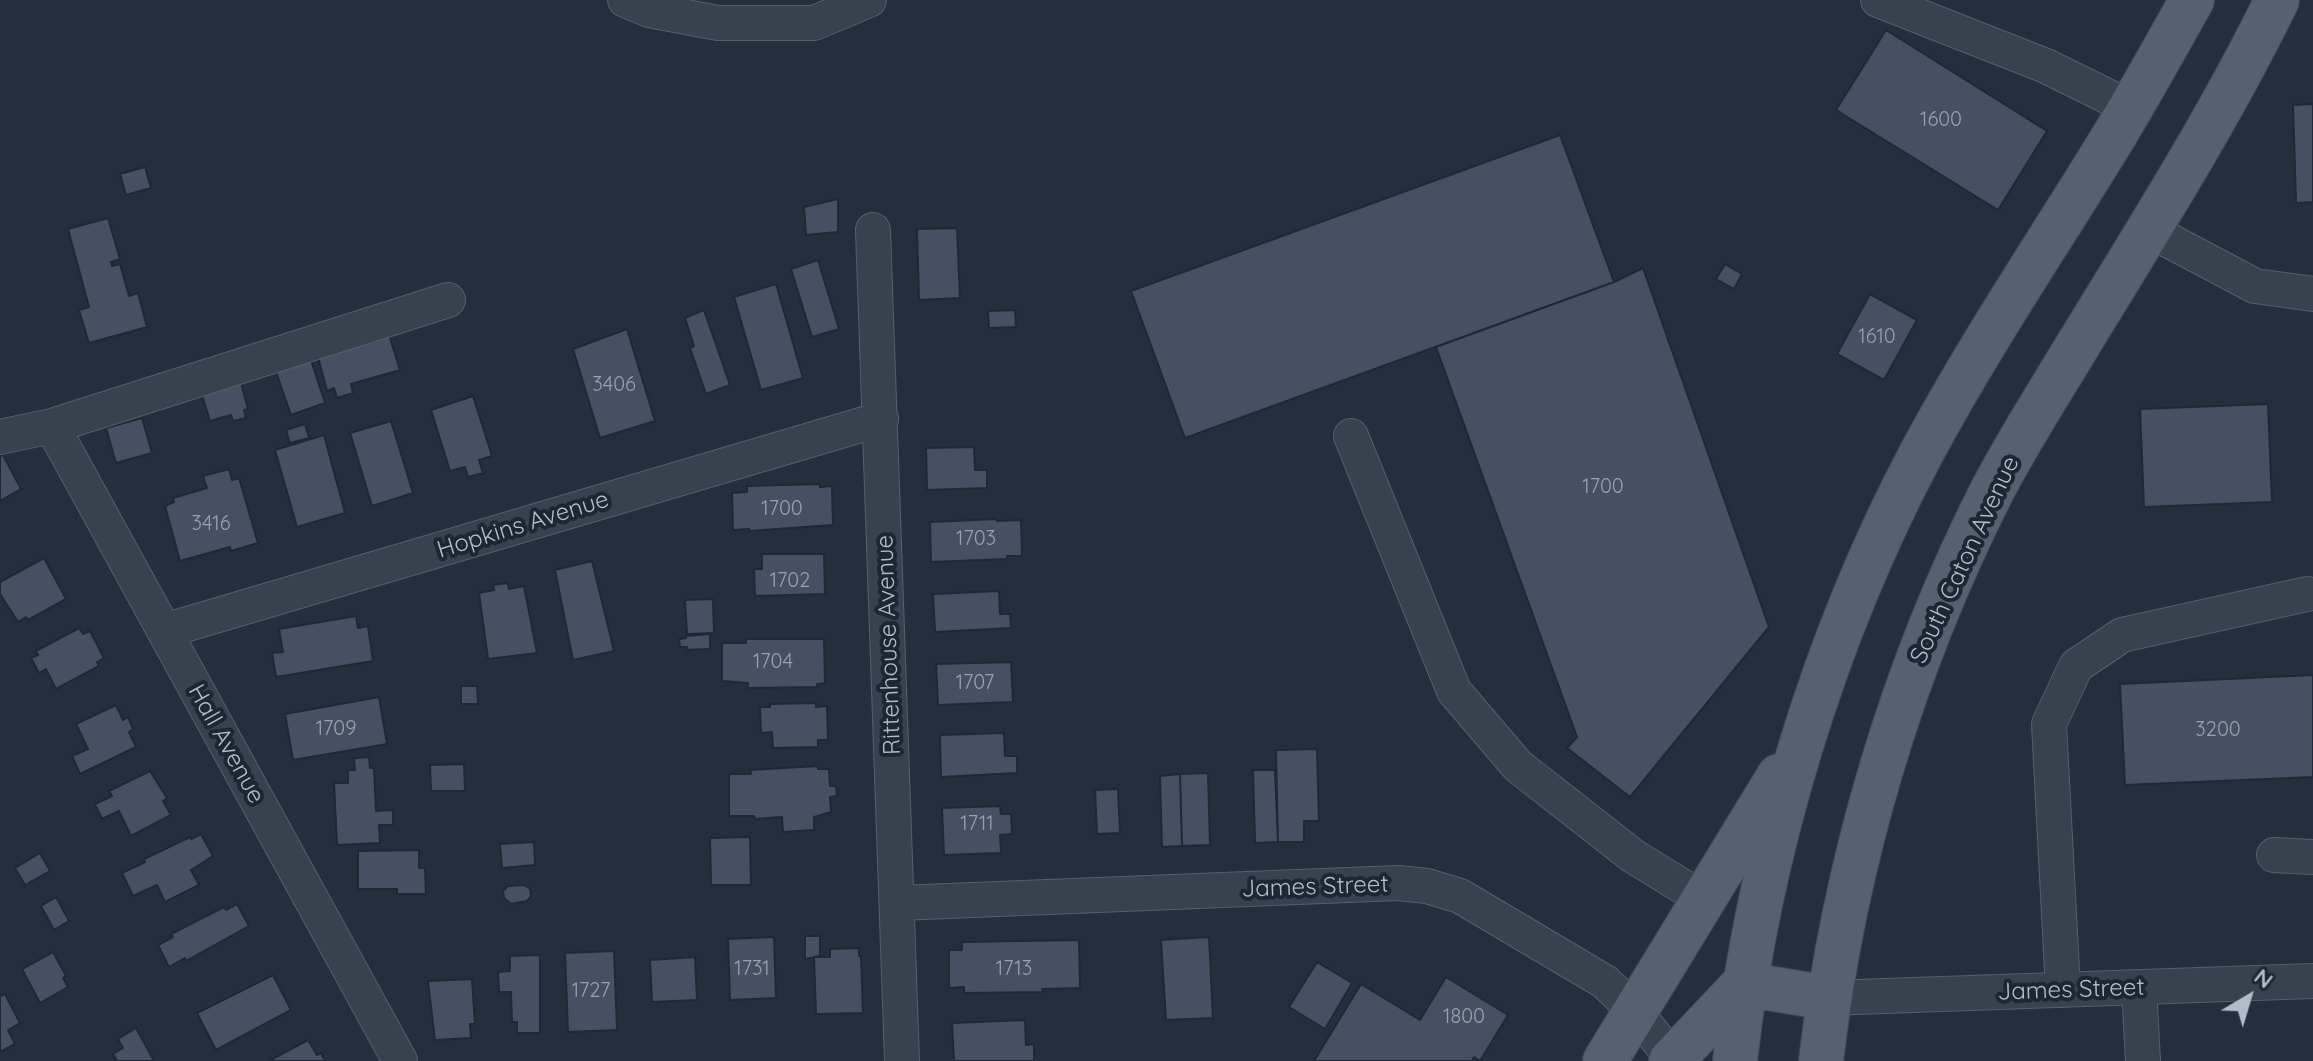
<!DOCTYPE html>
<html>
<head>
<meta charset="utf-8">
<style>
	body { margin:0 }
	#map { position:relative; width:2313px; height:1061px; overflow:hidden; background:#242f3e; font-family:Quicksand,sans-serif }
	canvas { display:block }
	.north { position:absolute; left:2209px; top:957px; width:80px; height:80px; -webkit-text-stroke:6px #1d2633; paint-order:stroke; rotate:38deg; font-size:22px; font-weight:700; line-height:32px; text-align:center; color:#b4bcc9 }
	.north::after { content:''; display:block; margin:auto; width:28px; height:36px; background:#b4bcc9; clip-path:polygon(50% 0,100% 100%,50% 72%,0 100%) }
</style>
</head>
<body>
<div id="map">
<canvas width="2313" height="1061"></canvas>
<div class="north">N</div>
</div>
<script>
const c = document.querySelector('canvas').getContext('2d');
c.lineJoin = 'round';
function fillPath(path, color) {
  c.fillStyle = color;
  c.fill(path, 'evenodd');
}
function strokePath(path, color, width, dash) {
  c.strokeStyle = color;
  c.lineWidth = width;
  c.lineCap = dash ? 'butt' : 'round';
  c.setLineDash(dash || []);
  c.stroke(path);
}
function label(font, color, halo, rows, align = 'center') {
  c.font = font + ' Quicksand,sans-serif';
  c.lineWidth = 8;
  c.setLineDash([]);
  c.textBaseline = 'middle';
  c.strokeStyle = halo;
  c.fillStyle = color;
  for (const [text, x, y, turn = 0] of rows) {
    c.save();
    c.translate(x, y);
    c.rotate((+turn || 0) * Math.PI / 180);
    c.textAlign = isNaN(turn) ? turn : align;
    if (halo) c.strokeText(text, 0, 0);
    c.fillText(text, 0, 0);
    c.restore();
  }
}
const building = new Path2D(`
	M 1886,30 L 2047,131 L 1998,210 L 1836,110 Z
	M 2313,104 L 2313,202 L 2296,203 L 2293,105 Z
	M 1560,135 L 1614,282 L 1185,438 L 1131,291 Z
	M 145,167 L 151,188 L 126,195 L 120,174 Z
	M 838,199 L 838,232 L 806,235 L 804,207 Z
	M 108,218 L 120,259 L 111,262 L 112,266 L 120,264 L 129,296 L 138,293 L 147,327 L 89,343 L 79,310 L 89,307 L 68,229 Z
	M 957,228 L 960,298 L 919,300 L 917,229 Z
	M 818,260 L 839,329 L 812,337 L 791,269 Z
	M 1725,264 L 1742,274 L 1734,289 L 1716,279 Z
	M 1643,268 L 1769,627 L 1630,797 L 1567,748 L 1577,737 L 1436,347 L 1614,282 Z
	M 776,284 L 803,378 L 761,390 L 734,297 Z
	M 1870,294 L 1917,320 L 1884,380 L 1837,354 Z
	M 704,310 L 730,385 L 706,394 L 690,348 L 694,346 L 685,318 Z
	M 1015,310 L 1016,327 L 989,328 L 988,311 Z
	M 627,329 L 655,421 L 600,438 L 573,349 Z
	M 389,335 L 400,370 L 351,384 L 353,393 L 337,398 L 334,388 L 327,391 L 318,357 Z
	M 311,360 L 325,403 L 291,415 L 276,372 Z
	M 241,383 L 248,409 L 244,410 L 246,418 L 233,421 L 231,415 L 210,421 L 202,395 Z
	M 473,396 L 492,456 L 479,460 L 483,473 L 468,477 L 465,467 L 450,471 L 431,410 Z
	M 2268,404 L 2272,502 L 2144,507 L 2140,409 Z
	M 142,418 L 152,453 L 116,463 L 106,428 Z
	M 391,421 L 413,493 L 372,506 L 350,433 Z
	M 305,424 L 309,438 L 290,443 L 286,430 Z
	M 324,435 L 345,513 L 297,527 L 275,450 Z
	M 974,447 L 975,470 L 987,470 L 987,488 L 927,490 L 926,448 Z
	M 3,455 L 21,489 L 0,501 L 0,456 Z
	M 229,469 L 232,480 L 239,478 L 258,543 L 231,551 L 230,547 L 180,561 L 165,506 L 174,502 L 173,498 L 207,488 L 203,476 Z
	M 820,484 L 820,487 L 832,486 L 833,525 L 749,531 L 749,529 L 733,530 L 732,493 L 747,492 L 747,486 Z
	M 996,519 L 997,521 L 1021,520 L 1022,556 L 1007,556 L 1007,559 L 931,562 L 930,522 Z
	M 762,554 L 824,554 L 825,594 L 755,596 L 754,569 L 762,569 Z
	M 44,558 L 66,599 L 28,620 L 26,617 L 18,622 L 0,594 L 0,582 Z
	M 592,561 L 614,651 L 573,660 L 555,570 Z
	M 508,583 L 509,589 L 524,586 L 537,653 L 488,659 L 479,593 L 494,590 L 493,585 Z
	M 999,591 L 1000,614 L 1010,614 L 1011,628 L 935,632 L 933,594 Z
	M 713,599 L 714,633 L 687,634 L 685,600 Z
	M 356,616 L 358,628 L 368,626 L 373,661 L 276,677 L 272,653 L 283,652 L 279,629 Z
	M 79,628 L 83,634 L 90,631 L 104,658 L 97,662 L 99,666 L 56,689 L 46,669 L 39,673 L 31,658 L 38,655 L 36,651 Z
	M 710,634 L 710,649 L 686,650 L 687,647 L 680,647 L 679,639 L 686,638 L 686,636 Z
	M 746,639 L 824,639 L 825,683 L 817,684 L 817,687 L 748,688 L 748,683 L 722,681 L 722,643 L 746,643 Z
	M 1011,662 L 1013,702 L 938,705 L 936,664 Z
	M 2313,675 L 2313,777 L 2125,785 L 2120,684 Z
	M 461,686 L 477,686 L 478,704 L 461,704 Z
	M 379,697 L 387,744 L 293,760 L 285,714 Z
	M 816,703 L 816,707 L 827,706 L 828,740 L 818,740 L 818,747 L 773,748 L 772,732 L 761,733 L 760,707 L 770,707 L 770,704 Z
	M 116,705 L 123,720 L 128,717 L 133,729 L 129,732 L 136,747 L 80,774 L 72,756 L 88,749 L 76,724 Z
	M 1004,733 L 1005,756 L 1017,756 L 1017,773 L 941,777 L 940,735 Z
	M 1317,749 L 1319,821 L 1304,821 L 1304,842 L 1278,842 L 1276,750 Z
	M 369,757 L 370,768 L 374,768 L 376,811 L 393,810 L 393,825 L 379,825 L 380,843 L 337,845 L 334,783 L 348,783 L 348,770 L 355,770 L 354,758 Z
	M 464,764 L 465,791 L 431,791 L 430,765 Z
	M 818,766 L 818,769 L 829,769 L 830,786 L 836,786 L 837,796 L 830,797 L 831,812 L 814,817 L 814,830 L 783,832 L 782,817 L 755,819 L 754,816 L 729,816 L 729,774 L 751,774 L 750,770 Z
	M 1253,770 L 1275,770 L 1278,842 L 1255,843 Z
	M 150,771 L 167,798 L 163,801 L 171,815 L 131,836 L 119,811 L 102,819 L 95,804 L 112,796 L 109,791 Z
	M 1208,773 L 1210,845 L 1182,846 L 1180,774 Z
	M 1180,774 L 1182,846 L 1162,847 L 1160,776 Z
	M 1118,789 L 1120,833 L 1097,834 L 1095,790 Z
	M 1000,806 L 1001,814 L 1011,814 L 1012,834 L 1000,835 L 1001,853 L 944,855 L 942,808 Z
	M 201,834 L 213,856 L 191,870 L 199,885 L 165,902 L 157,885 L 133,896 L 122,873 L 145,862 L 144,859 L 190,837 L 191,839 Z
	M 750,837 L 751,885 L 711,885 L 710,838 Z
	M 534,842 L 535,865 L 502,868 L 500,844 Z
	M 419,850 L 419,868 L 425,868 L 426,894 L 397,894 L 397,889 L 358,889 L 358,851 Z
	M 40,853 L 50,871 L 25,885 L 15,868 Z
	M 525,885 L 530,889 L 531,896 L 527,901 L 511,904 L 504,898 L 503,891 L 508,886 Z
	M 56,897 L 69,921 L 54,930 L 41,906 Z
	M 237,904 L 249,926 L 186,961 L 185,958 L 169,967 L 158,945 L 173,937 L 171,934 L 224,907 L 226,910 Z
	M 805,936 L 820,936 L 820,956 L 805,959 Z
	M 774,937 L 776,998 L 730,1000 L 728,939 Z
	M 1209,937 L 1213,1018 L 1166,1020 L 1161,940 Z
	M 1079,940 L 1080,988 L 1042,989 L 1043,992 L 964,993 L 964,987 L 949,988 L 949,950 L 962,950 L 962,942 Z
	M 859,948 L 859,956 L 861,956 L 863,1013 L 816,1014 L 814,957 L 830,957 L 830,949 Z
	M 614,951 L 617,1030 L 568,1032 L 565,953 Z
	M 53,952 L 66,976 L 63,978 L 68,987 L 40,1003 L 22,969 Z
	M 540,955 L 540,1033 L 517,1033 L 517,1022 L 512,1022 L 511,992 L 499,992 L 498,972 L 510,971 L 510,956 Z
	M 695,957 L 697,1000 L 652,1002 L 650,960 Z
	M 1317,962 L 1352,983 L 1325,1029 L 1289,1007 Z
	M 273,975 L 291,1010 L 216,1050 L 197,1013 Z
	M 1446,977 L 1508,1015 L 1480,1061 L 1474,1057 L 1472,1061 L 1314,1061 L 1361,984 L 1420,1020 Z
	M 472,979 L 475,1024 L 470,1024 L 471,1038 L 435,1040 L 428,981 Z
	M 5,994 L 20,1023 L 8,1030 L 15,1044 L 0,1052 L 0,996 Z
	M 1025,1020 L 1026,1045 L 1034,1044 L 1034,1061 L 954,1061 L 952,1023 Z
	M 136,1028 L 154,1061 L 117,1061 L 113,1054 L 123,1048 L 118,1039 Z
	M 308,1040 L 317,1055 L 321,1053 L 325,1061 L 269,1061 Z`);
fillPath(building, '#455162');
strokePath(building, '#1f2835', 2);
const minor = new Path2D(`
	M 625,0 L 649,10 L 718,23 L 814,23 L 869,0
	M 1878,0 L 2046,66 L 2131,108
	M 873,230 L 902,1061
	M 2149,230 L 2255,286 L 2313,294
	M 52,426 L 400,1061
	M 1351,436 L 1454,691 L 1518,766 L 1633,856 L 1703,899
	M 0,437 L 52,426 L 448,300
	M 164,631 L 881,419
	M 2274,855 L 2313,857
	M 898,903 L 1398,883 L 1427,886 L 1460,896 L 1605,982 L 1635,1011 L 1673,1059
	M 2139,987 L 2143,1061
	M 2063,990 L 2049,724 L 2076,666 L 2122,635 L 2307,594
	M 1828,998 L 2313,981`);
const major = new Path2D(`
	M 1744,984 L 1828,998
	M 1605,1061 L 1779,776
	M 1671,1061 L 1744,984
	M 1735,1061 C 1758,854 1824,636 1922,452 C 1981,342 2052,238 2117,131 C 2143,88 2167,44 2192,0
	M 1821,1061 C 1844,864 1902,668 1992,491 C 2018,441 2049,393 2078,345 C 2147,232 2219,119 2277,0`);
strokePath(minor, '#565f6c', 36);
strokePath(major, '#414a57', 46);
strokePath(minor, '#38414e', 34);
strokePath(major, '#56606e', 44);
label('20px', '#98a1af', null, [
	["1600",1941,120],
	["1610",1877,337],
	["3406",614,385],
	["1700",1603,487],
	["1700",782,509],
	["3416",211,524],
	["1703",976,539],
	["1702",790,581],
	["1704",773,662],
	["1707",975,683],
	["1709",336,729],
	["3200",2218,730],
	["1711",977,824],
	["1731",752,969],
	["1713",1014,969],
	["1727",591,991],
	["1800",1464,1017]
]);
label('24px', '#b4bcc9', '#1d2633', [
	["Hopkins Avenue",523,525,-17],
	["South Caton Avenue",1965,560,-65],
	["Rittenhouse Avenue",889,645,-92],
	["Hall Avenue",226,744,61],
	["James Street",1315,887,-2],
	["James Street",2071,990,-2]
]);
</script>
</body>
</html>
